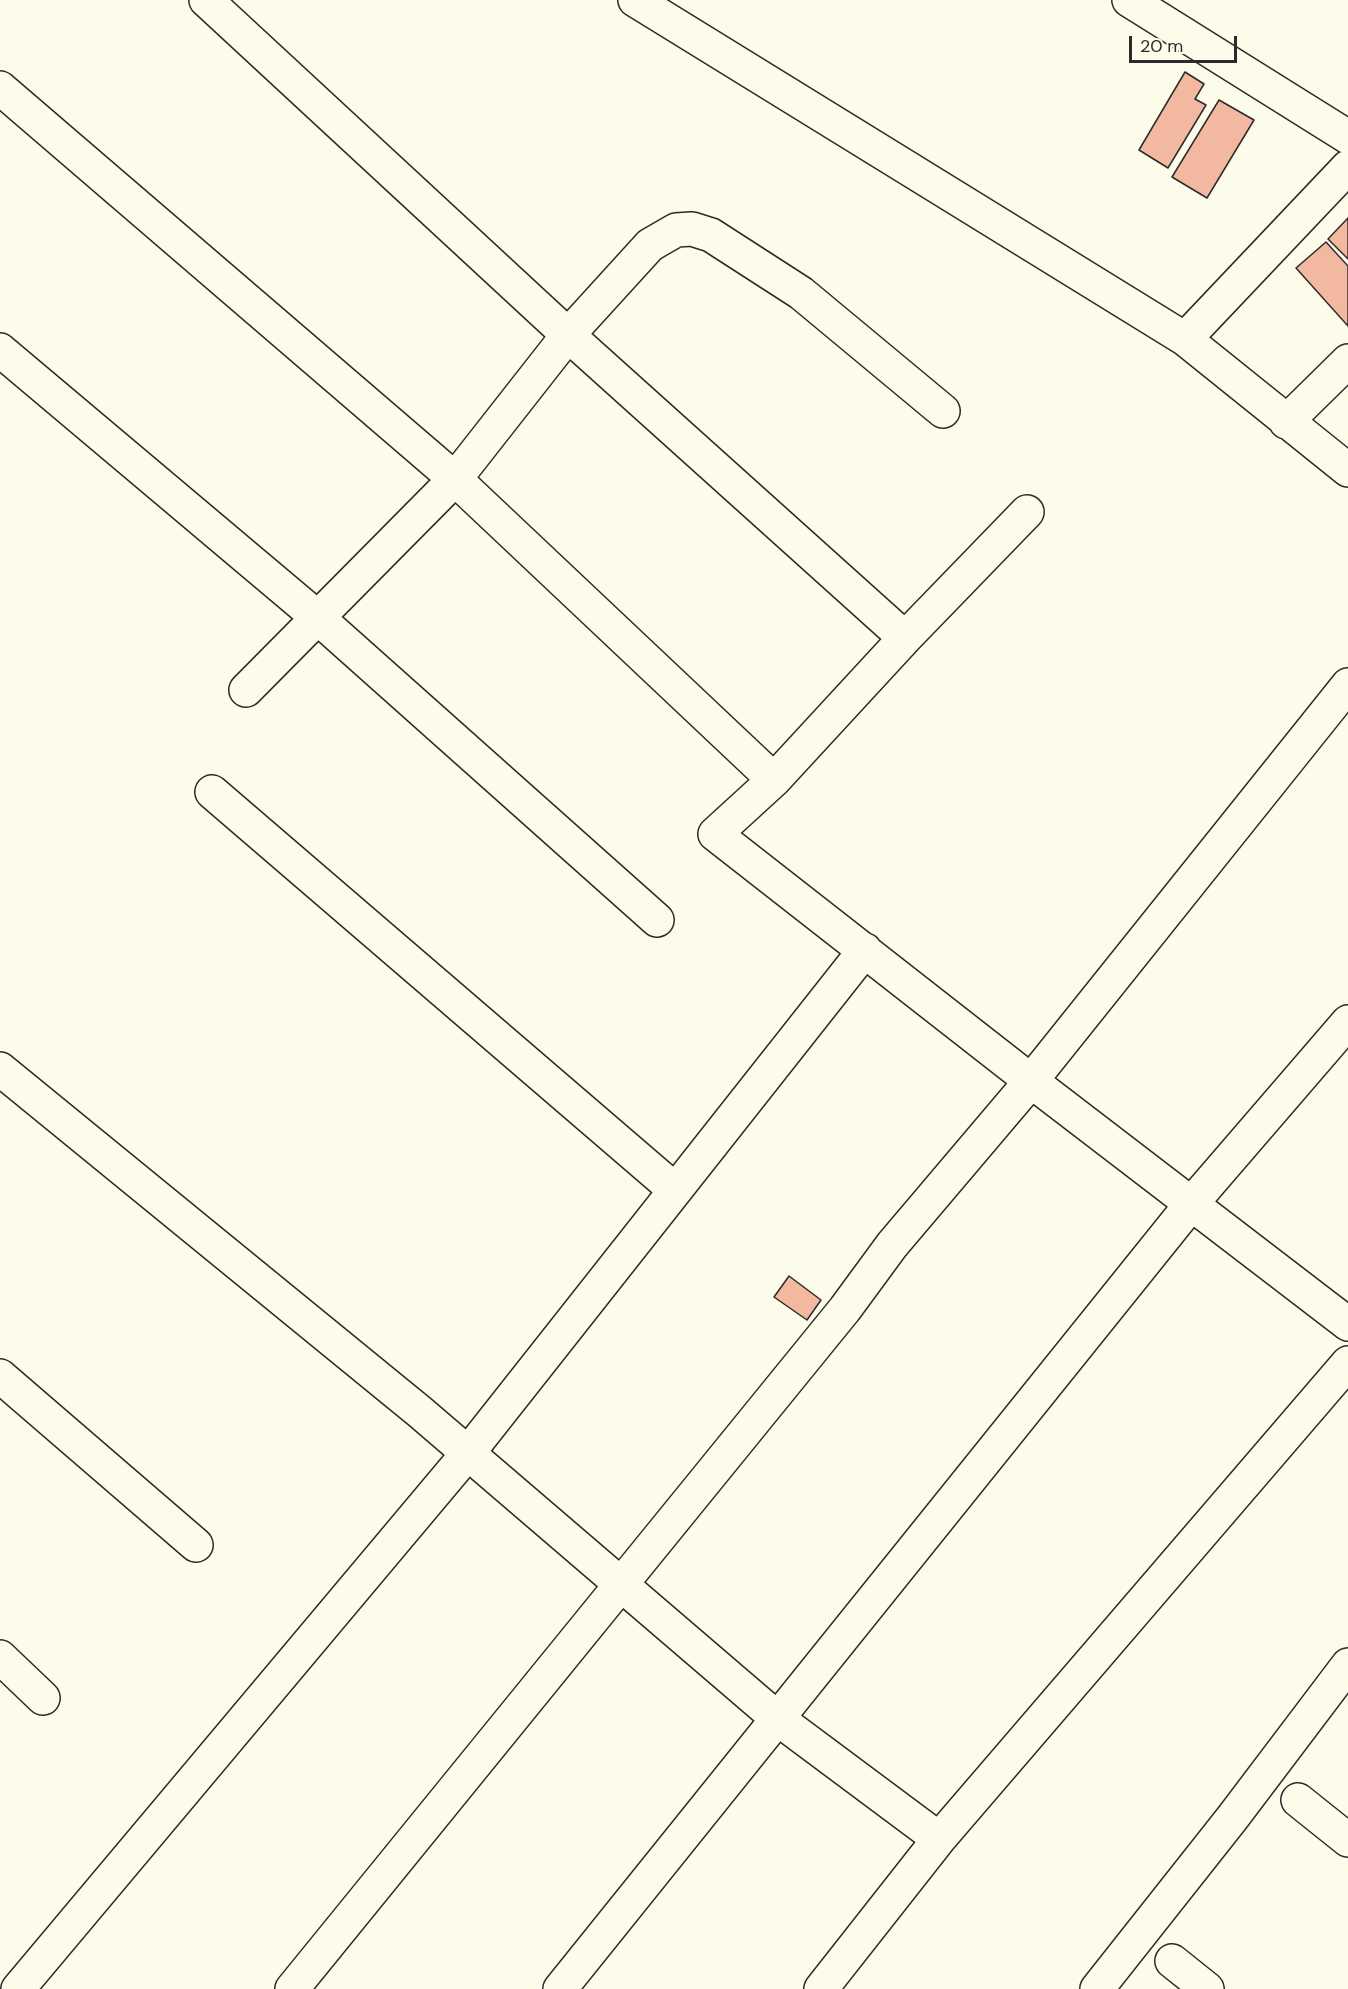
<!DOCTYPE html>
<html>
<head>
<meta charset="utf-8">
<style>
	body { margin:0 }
	#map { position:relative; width:1348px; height:1989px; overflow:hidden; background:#fdfbea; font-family:"DM Sans",sans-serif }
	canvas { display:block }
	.scale { position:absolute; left:1129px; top:36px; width:108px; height:27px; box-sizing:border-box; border:3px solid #2b2b2b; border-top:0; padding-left:8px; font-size:18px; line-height:21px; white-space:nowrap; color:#2b2b2b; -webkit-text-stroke:4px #fdfbea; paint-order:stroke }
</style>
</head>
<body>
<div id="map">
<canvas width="1348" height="1989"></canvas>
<div class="scale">20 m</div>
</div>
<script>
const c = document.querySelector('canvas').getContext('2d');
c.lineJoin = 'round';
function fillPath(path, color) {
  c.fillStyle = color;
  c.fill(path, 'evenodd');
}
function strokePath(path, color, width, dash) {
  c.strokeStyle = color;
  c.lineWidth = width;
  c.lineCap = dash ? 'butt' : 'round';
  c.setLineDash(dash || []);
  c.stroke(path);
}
const building = new Path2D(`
	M 1185,72 L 1204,84 L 1195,99 L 1206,105 L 1168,168 L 1139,150 Z
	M 1219,100 L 1254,120 L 1207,198 L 1172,177 Z
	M 1348,218 L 1348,259 L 1328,239 Z
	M 1326,242 L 1348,266 L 1348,326 L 1296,268 Z
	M 789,1276 L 821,1300 L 807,1320 L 774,1297 Z`);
fillPath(building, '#f2b8a0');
strokePath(building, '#2b2b2b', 1.5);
const minor = new Path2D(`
	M 206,0 L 568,335 L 905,638
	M 635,0 L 1185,339 L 1348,470
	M 1129,0 L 1348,137
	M 0,88 L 455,479 L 774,780
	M 1185,339 L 1348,167
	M 0,350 L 317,617 L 657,920
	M 1286,422 L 1348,361
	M 1027,512 L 905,638 L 774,780 L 715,834 L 1031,1081 L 1348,1324
	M 246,690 L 455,479 L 568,335 L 650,245 L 676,230 L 692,229 L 711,235 L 801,293 L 943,411
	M 212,792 L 675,1190
	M 0,1069 L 420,1412 L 778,1719 L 939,1839
	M 0,1376 L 196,1545
	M 0,1657 L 43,1698
	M 1298,1800 L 1348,1840
	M 1172,1961 L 1207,1989
	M 18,1989 L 468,1453 L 865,950
	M 292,1989 L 845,1309 L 892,1245 L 1031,1081 L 1348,685
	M 560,1989 L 1192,1203 L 1348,1022
	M 821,1989 L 939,1839 L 1348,1363
	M 1097,1989 L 1233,1817 L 1348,1665`);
strokePath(minor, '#2b2b2b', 36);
strokePath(minor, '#fdfbea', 33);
</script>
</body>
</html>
